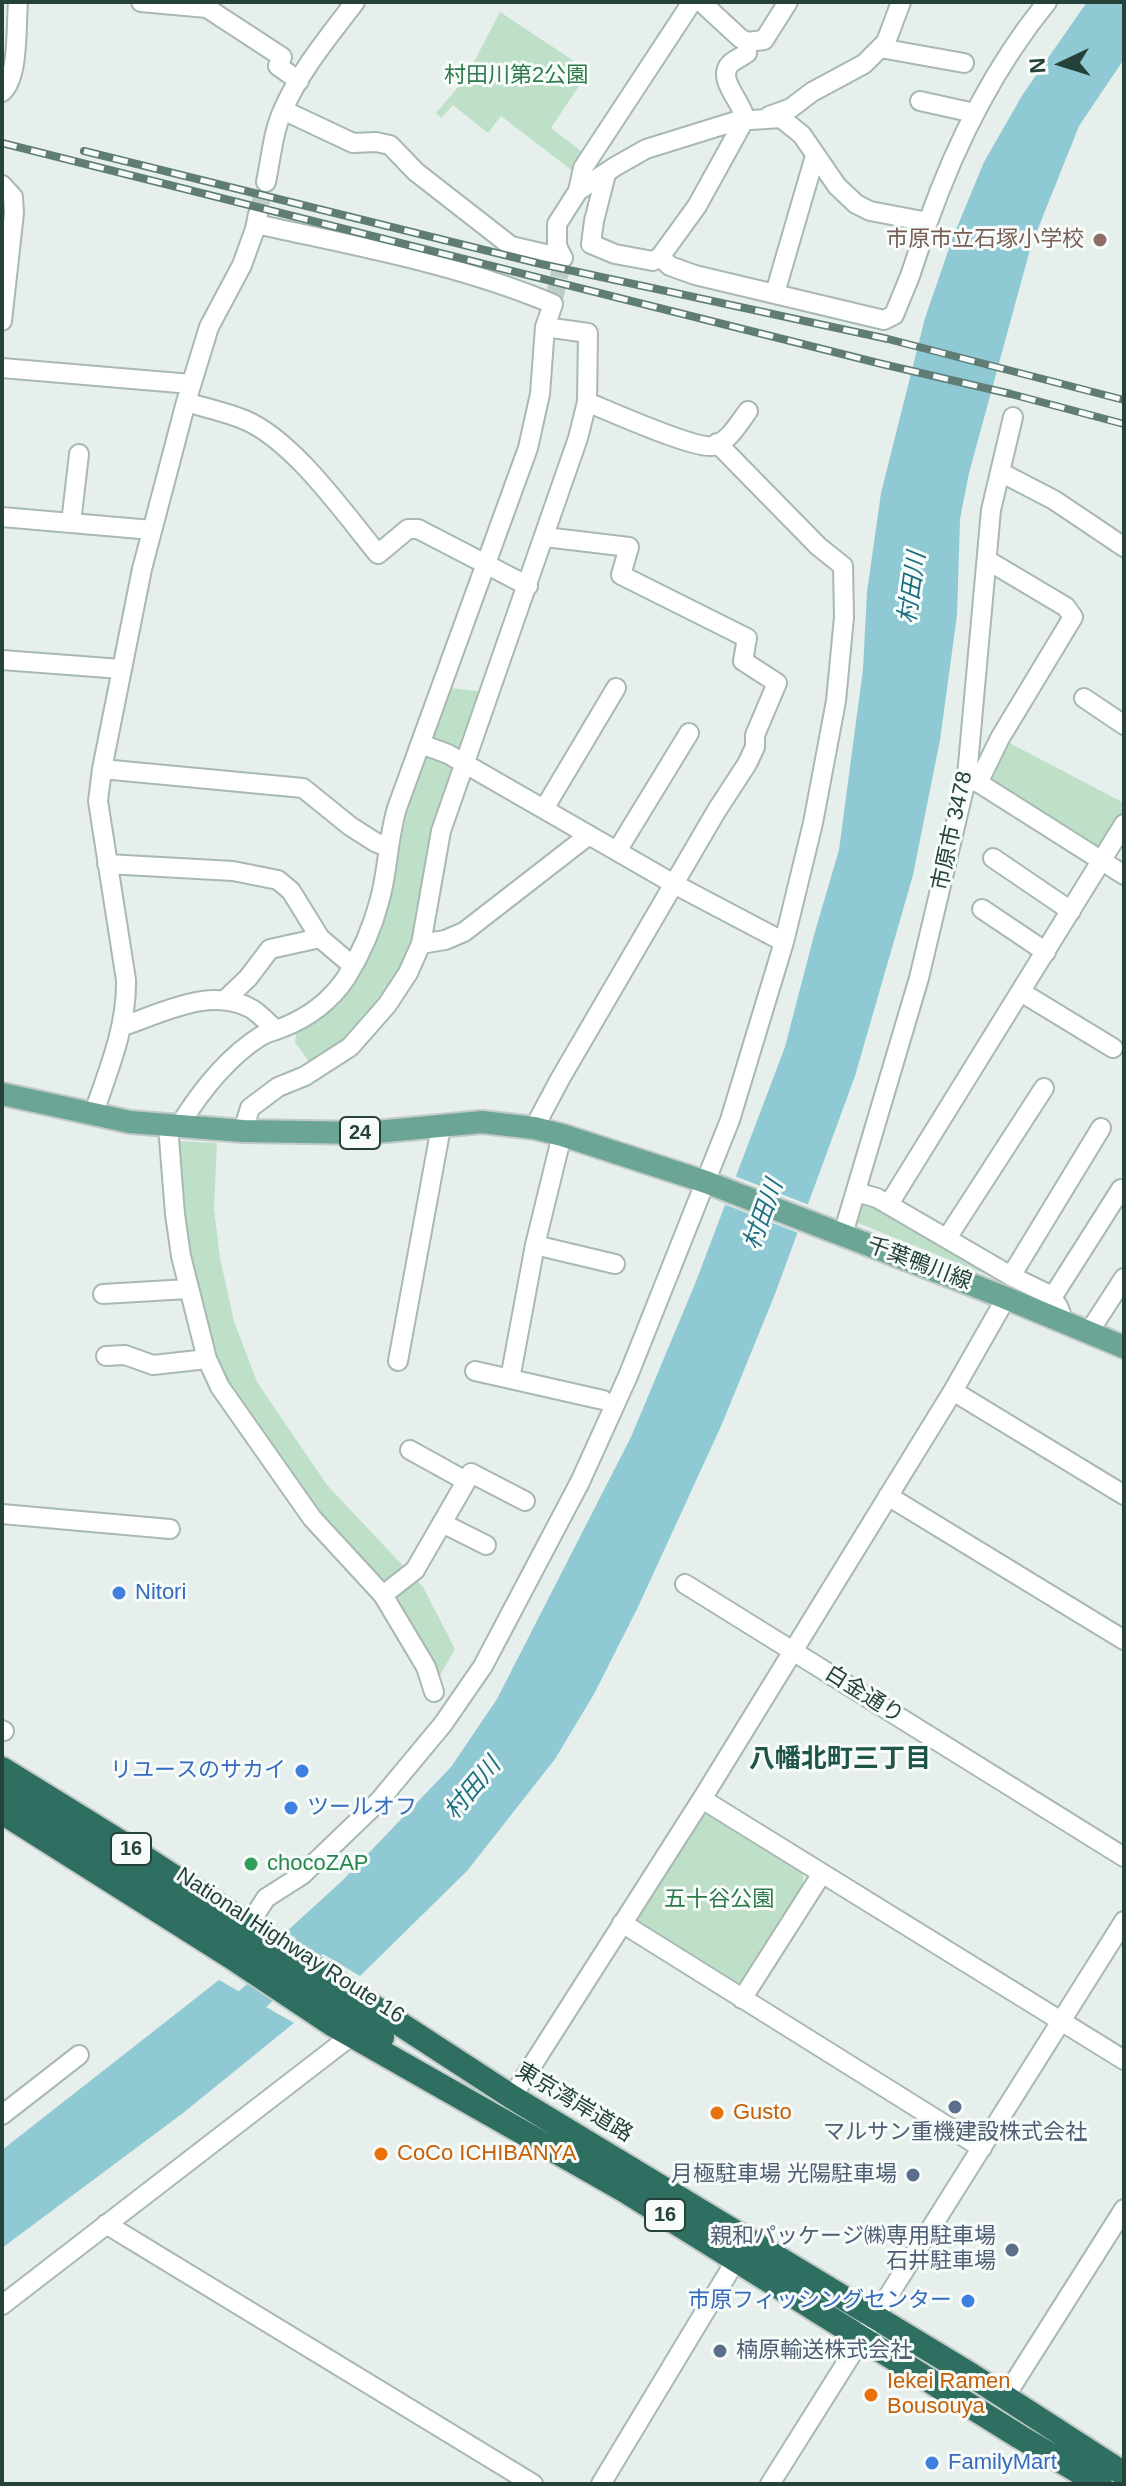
<!DOCTYPE html>
<html>
<head>
<meta charset="utf-8">
<style>
	body { margin:0 }
	#map { position:relative; width:1126px; height:2486px; overflow:hidden; background:#e6efeb; font-family:Arial,sans-serif }
	canvas { display:block }
	.frame { position:absolute; inset:0; border:4px solid #24423a; pointer-events:none }
	.north { position:absolute; left:1022px; top:24px; width:80px; height:80px; -webkit-text-stroke:6px #f7fbf9; paint-order:stroke; rotate:266deg; font-size:22px; font-weight:700; line-height:32px; text-align:center; color:#24423a }
	.north::after { content:''; display:block; margin:auto; width:28px; height:36px; background:#24423a; clip-path:polygon(50% 0,100% 100%,50% 72%,0 100%) }
</style>
</head>
<body>
<div id="map">
<canvas width="1126" height="2486"></canvas>
<div class="frame"></div>
<div class="north">N</div>
</div>
<script>
const c = document.querySelector('canvas').getContext('2d');
c.lineJoin = 'round';
function fillPath(path, color) {
  c.fillStyle = color;
  c.fill(path, 'evenodd');
}
function strokePath(path, color, width, dash) {
  c.strokeStyle = color;
  c.lineWidth = width;
  c.lineCap = dash ? 'butt' : 'round';
  c.setLineDash(dash || []);
  c.stroke(path);
}
function label(font, color, halo, rows, align = 'center') {
  c.font = font + ' Arial,"Noto Sans JP",sans-serif';
  c.lineWidth = 6;
  c.setLineDash([]);
  c.textBaseline = 'middle';
  c.strokeStyle = halo;
  c.fillStyle = color;
  for (const [text, x, y, turn = 0] of rows) {
    c.save();
    c.translate(x, y);
    c.rotate((+turn || 0) * Math.PI / 180);
    c.textAlign = isNaN(turn) ? turn : align;
    if (halo) c.strokeText(text, 0, 0);
    c.fillText(text, 0, 0);
    c.restore();
  }
}
fillPath(new Path2D(`
	M 500,12 L 589,71 L 551,128 L 586,155 L 574,172 L 501,116 L 488,133 L 453,105 L 441,118 L 436,113 L 465,79 Z
	M 451,688 L 485,692 L 416,950 L 353,1039 L 312,1066 L 295,1042 L 296,1033 L 342,999 L 371,955 L 387,909 L 409,803 Z
	M 1000,738 L 1124,803 L 1124,824 L 1101,861 L 978,783 Z
	M 179,1141 L 217,1143 L 214,1208 L 220,1258 L 234,1321 L 257,1382 L 327,1485 L 423,1587 L 455,1649 L 438,1679 L 420,1637 L 392,1594 L 312,1507 L 218,1368 L 205,1338 L 183,1224 Z
	M 863,1202 L 901,1219 L 995,1278 L 853,1221 L 858,1204 Z
	M 708,1814 L 803,1871 L 803,1885 L 743,1982 L 730,1984 L 640,1928 L 635,1916 L 698,1817 Z`), '#bfe0c8');
fillPath(new Path2D(`
	M 1087,2 L 1124,2 L 1124,59 L 1079,126 L 1031,246 L 969,473 L 960,519 L 957,615 L 940,740 L 913,875 L 855,1076 L 775,1294 L 722,1424 L 638,1607 L 594,1694 L 555,1759 L 467,1871 L 360,1976 L 286,1932 L 342,1881 L 451,1767 L 497,1699 L 631,1437 L 695,1284 L 785,1047 L 814,935 L 839,850 L 863,669 L 867,592 L 881,493 L 925,318 L 953,237 L 984,162 L 1023,94 Z
	M 219,1980 L 294,2023 L 183,2113 L 2,2248 L 2,2150 Z`), '#8ec9d4');
fillPath(new Path2D(`
	M 732,1175 L 812,1206 L 801,1234 L 721,1203 Z`), '#e6efeb');
strokePath(new Path2D(`
	M 224,2026 L 338,1919`), '#8ec9d4', 30);
strokePath(new Path2D(`
	M 258,212 L 266,182
	M 553,304 L 563,258`), '#bfccc8', 18, [18, 9]);
const minor = new Path2D(`
	M 141,2 L 207,8 L 282,57 L 278,66 L 299,81
	M 701,2 L 740,38 L 747,42 L 764,40 L 788,2
	M 880,48 L 964,63
	M 2,92 C 19,78 16,25 18,2
	M 920,101 L 974,113
	M 283,110 L 353,143 L 376,142 L 390,145 L 416,172 L 511,246 L 563,258
	M 769,116 L 791,108 L 812,92 L 864,64 L 886,42 L 901,2
	M 606,174 L 594,221 L 591,244 L 615,254 L 653,261 L 660,257 L 697,206 L 745,119 C 743,102 716,80 730,64 C 735,59 742,57 747,53 L 747,42
	M 266,182 C 271,158 273,132 283,110 C 300,71 329,36 355,2
	M 2,185 L 13,197 L 14,213 L 2,321
	M 578,191 L 583,168 L 692,2
	M 660,257 L 670,266 L 695,275 L 884,320 L 894,315 L 910,276 L 928,222
	M 563,258 L 557,246 L 557,224 L 578,191 L 616,166 L 646,149 L 736,121 L 781,118 L 802,135 L 837,186 L 856,204 L 870,211 L 928,222 C 956,143 994,67 1047,2
	M 775,293 L 815,156
	M 2,368 L 191,384
	M 186,402 C 206,408 226,412 245,420 C 294,441 344,513 378,554 L 408,529 L 418,529 L 528,586
	M 587,402 C 609,411 694,449 712,446 C 728,443 739,423 748,411
	M 1000,472 L 1054,500 L 1124,547
	M 2,517 L 152,530
	M 71,523 L 79,454
	M 2,660 L 121,669
	M 1084,698 L 1124,725
	M 421,744 L 448,754 L 674,884 L 784,942
	M 102,769 L 303,788 L 350,826 L 375,842 L 388,847
	M 971,778 L 1124,875
	M 978,783 L 1000,738 L 1073,617 L 1066,607 L 987,560
	M 544,809 L 616,688
	M 617,851 L 689,733
	M 993,858 L 1071,911
	M 107,864 L 233,871 L 278,880 L 291,891 L 320,938 L 353,966
	M 982,909 L 1046,952
	M 421,944 L 445,940 L 464,932 L 589,835
	M 1021,992 L 1113,1048
	M 225,1000 L 248,978 L 270,949 L 320,938
	M 123,1026 C 163,1013 211,986 252,1009 C 261,1015 269,1024 276,1030
	M 93,1115 C 108,1071 127,1027 126,980 L 98,801 L 102,769 L 142,569 L 186,402 L 209,327 L 242,265 L 255,229 L 258,214
	M 168,1126 L 175,1214 L 181,1256 L 207,1359 L 220,1387 L 312,1518 L 383,1595 L 426,1667 L 434,1692
	M 179,1126 C 200,1092 226,1058 261,1036 C 268,1032 277,1030 284,1027 C 309,1017 331,1000 346,978 C 361,954 373,926 380,899 C 388,869 388,838 397,808 L 528,448 L 540,394 L 545,327 L 553,304 C 458,264 356,246 256,224
	M 534,1128 L 560,1079 L 717,810 L 747,764 L 755,747 L 755,735 L 777,683 L 743,661 L 747,638 L 621,575 L 629,547 L 545,537
	M 243,1131 L 250,1108 L 278,1087 L 305,1076 L 350,1047 L 387,1005 L 408,973 L 421,944 L 441,831 L 578,438 L 587,402 L 588,333 L 545,327
	M 856,1192 L 877,1198 L 1011,1276 L 1046,1293 L 1058,1306 L 1064,1322
	M 889,1204 L 1124,824
	M 843,1234 L 919,978 L 967,776 L 991,510 L 1013,417
	M 947,1238 L 1044,1088
	M 535,1245 L 615,1264
	M 1011,1276 L 1101,1128
	M 103,1294 L 188,1289
	M 1053,1301 L 1055,1293 L 1121,1189
	M 1089,1332 L 1124,1278
	M 106,1356 L 125,1355 L 153,1365 L 207,1359
	M 398,1361 L 441,1127
	M 475,1371 L 603,1400
	M 510,1379 L 535,1245 L 562,1135
	M 953,1391 L 1124,1495
	M 410,1450 L 466,1481
	M 888,1496 L 1124,1640
	M 2,1514 L 170,1529
	M 442,1523 L 486,1545
	M 685,1584 L 1124,1857
	M 383,1595 L 415,1570 L 471,1473 L 525,1501
	M 2,1730 L 4,1731
	M 702,1799 L 1124,2060
	M 622,1923 L 982,2148
	M 248,1926 L 266,1898 L 302,1875 L 379,1801 L 443,1724 L 483,1666 L 580,1482 L 628,1376 L 730,1120 L 784,942 L 813,823 L 836,701 L 844,617 L 843,566 L 818,546 L 717,443
	M 742,1999 L 821,1875
	M 512,2097 L 702,1799 L 953,1391 L 1006,1298
	M 2,2115 L 79,2055
	M 106,2224 L 533,2484
	M 2,2305 L 351,2036
	M 1005,2397 L 1124,2209
	M 601,2484 L 736,2260
	M 770,2484 L 1124,1921`);
const major = new Path2D(`
	M 2,1094 L 130,1122 L 243,1131 L 365,1133 L 482,1122 L 534,1128 L 562,1135 L 706,1182 L 1006,1298 L 1124,1347`);
const highway = new Path2D(`
	M 2,1769 L 125,1845 L 512,2097 L 971,2375 L 1124,2474
	M 2,1792 L 244,1945 L 382,2037
	M 2,1812 L 230,1956 L 332,2024 L 624,2190 L 1020,2437 L 1100,2484`);
strokePath(minor, '#a8b8b2', 22);
strokePath(major, '#c2cac8', 26);
strokePath(highway, '#c2cac8', 28);
strokePath(minor, '#fff', 18);
strokePath(major, '#6aa596', 22);
strokePath(highway, '#2f6f62', 24);
const rail = new Path2D(`
	M 2,143 L 882,364 L 1011,394 L 1124,424
	M 84,151 L 541,264 L 888,339 L 1124,400`);
strokePath(rail, '#5f7d75', 8);
strokePath(rail, '#f7fbf9', 5, [15]);
for (const [x, y, r, color] of [
	[1100,240,8,"#8d6e63"],
	[119,1593,8,"#3f7fe0"],
	[302,1771,8,"#3f7fe0"],
	[291,1808,8,"#3f7fe0"],
	[251,1864,8,"#2e9e5b"],
	[955,2107,8,"#5c6f8a"],
	[717,2113,8,"#e8710a"],
	[381,2154,8,"#e8710a"],
	[913,2175,8,"#5c6f8a"],
	[1012,2250,8,"#5c6f8a"],
	[968,2301,8,"#3f7fe0"],
	[720,2351,8,"#5c6f8a"],
	[871,2395,8,"#e8710a"],
	[932,2463,8,"#3f7fe0"]
]) {
  const dot = new Path2D();
  dot.arc(x, y, r, 0, 2 * Math.PI);
  c.fillStyle = color;
  c.fill(dot);
  strokePath(dot, '#f7fbf9', 3);
}
for (const [x, y, w] of [
	[360,1133,40],
	[131,1849,40],
	[665,2215,40]
]) {
  const box = new Path2D();
  box.roundRect(x - w / 2, y - 16, w, 32, 6);
  c.fillStyle = '#f7fbf9';
  c.fill(box);
  strokePath(box, '#24423a', 2);
}
label('bold 20px', '#24423a', null, [
	["24",360,1133],
	["16",131,1849],
	["16",665,2215]
]);
label('22px', '#2d7a4b', '#f7fbf9', [
	["村田川第2公園",516,76],
	["五十谷公園",719,1900]
]);
label('22px', '#785e54', '#f7fbf9', [
	["市原市立石塚小学校",1084,240]
], 'right');
label('22px', '#24423a', '#f7fbf9', [
	["市原市 3478",953,831,-78],
	["千葉鴨川線",919,1264,21],
	["白金通り",864,1695,32],
	["National Highway Route 16",290,1946,33],
	["東京湾岸道路",574,2103,31]
]);
label('22px', '#366cbe', '#f7fbf9', [
	["Nitori",135,1593],
	["リユースのサカイ",286,1771,"right"],
	["ツールオフ",307,1808],
	["市原フィッシングセンター",952,2301,"right"],
	["FamilyMart",948,2463]
], 'left');
label('22px', '#27864d', '#f7fbf9', [
	["chocoZAP",267,1864]
], 'left');
label('22px', '#c56008', '#f7fbf9', [
	["Gusto",733,2113],
	["CoCo ICHIBANYA",397,2154],
	["Iekei Ramen",887,2382],
	["Bousouya",887,2407]
], 'left');
label('22px', '#4e5e75', '#f7fbf9', [
	["マルサン重機建設株式会社",955,2133,"center"],
	["月極駐車場 光陽駐車場",897,2175],
	["親和パッケージ㈱専用駐車場",996,2237],
	["石井駐車場",996,2262],
	["楠原輸送株式会社",736,2351,"left"]
], 'right');
label('italic 24px', '#1c6f80', '#f7fbf9', [
	["村田川",913,588,-82],
	["村田川",764,1215,-70],
	["村田川",473,1789,-50]
]);
label('bold 26px', '#1f5548', '#f7fbf9', [
	["八幡北町三丁目",840,1760]
]);
</script>
</body>
</html>
